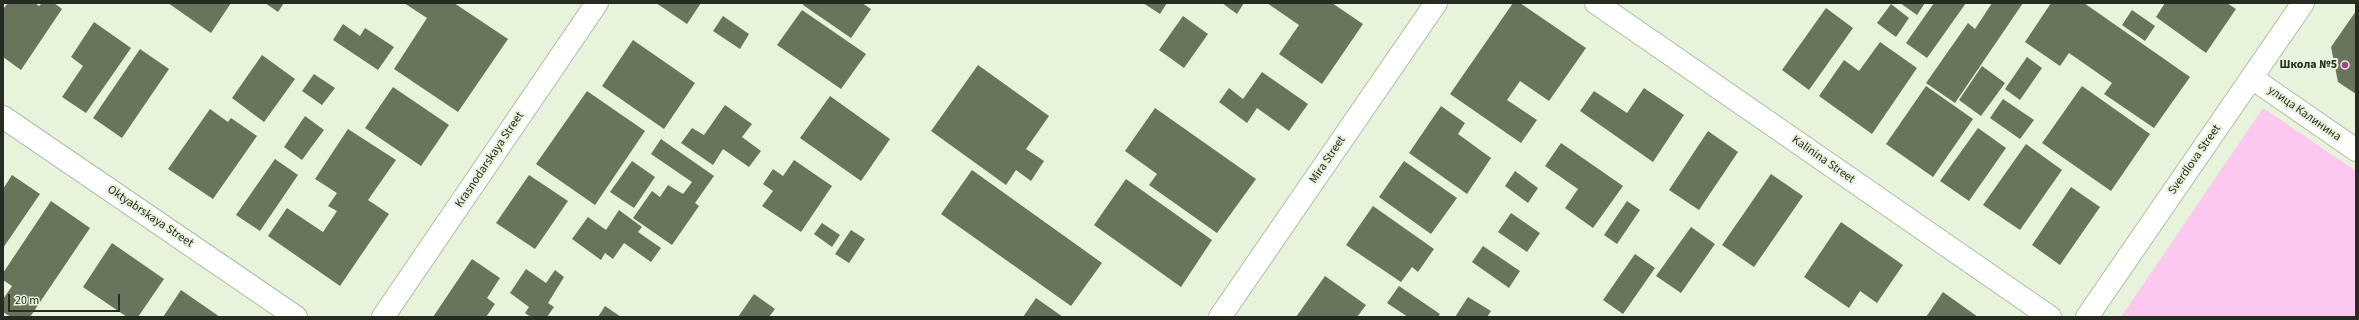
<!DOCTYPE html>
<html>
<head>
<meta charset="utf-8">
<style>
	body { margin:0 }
	#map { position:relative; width:2359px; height:320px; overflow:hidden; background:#e7f3da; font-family:"Source Sans 3",sans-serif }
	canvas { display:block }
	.frame { position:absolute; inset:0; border:4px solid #272b22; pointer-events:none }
	.scale { position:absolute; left:8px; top:294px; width:112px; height:18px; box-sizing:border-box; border:2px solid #272b22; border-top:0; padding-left:5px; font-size:12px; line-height:14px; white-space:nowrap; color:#272b22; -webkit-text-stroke:3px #e7f3da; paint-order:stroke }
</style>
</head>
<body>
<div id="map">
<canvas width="2359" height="320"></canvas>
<div class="frame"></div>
<div class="scale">20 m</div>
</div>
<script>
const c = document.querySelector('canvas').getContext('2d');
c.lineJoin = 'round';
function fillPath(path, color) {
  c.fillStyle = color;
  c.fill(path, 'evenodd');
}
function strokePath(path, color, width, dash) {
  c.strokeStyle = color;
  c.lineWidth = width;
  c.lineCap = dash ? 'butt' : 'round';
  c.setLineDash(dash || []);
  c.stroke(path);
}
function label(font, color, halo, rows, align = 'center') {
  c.font = font + ' "Source Sans 3",sans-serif';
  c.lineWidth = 4;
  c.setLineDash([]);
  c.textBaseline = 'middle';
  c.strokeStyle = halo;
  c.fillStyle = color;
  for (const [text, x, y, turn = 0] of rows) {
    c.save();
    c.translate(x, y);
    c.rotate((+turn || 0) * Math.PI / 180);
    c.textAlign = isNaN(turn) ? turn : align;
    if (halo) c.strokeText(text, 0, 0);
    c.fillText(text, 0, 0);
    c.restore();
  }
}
fillPath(new Path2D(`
	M 2263,108 L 2356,171 L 2356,317 L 2121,317 Z`), '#fdc8ef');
fillPath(new Path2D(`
	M 8,3 L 35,3 L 39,6 L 42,3 L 54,3 L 62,9 L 21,70 L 3,57 L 3,7 L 4,8 Z
	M 168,3 L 231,3 L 211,33 Z
	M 265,3 L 284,3 L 278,12 Z
	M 404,3 L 454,3 L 508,39 L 458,112 L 394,69 L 427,18 Z
	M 656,3 L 701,3 L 687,24 Z
	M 804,3 L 862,3 L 871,9 L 851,38 L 803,5 Z
	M 1143,3 L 1167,3 L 1160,14 Z
	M 1222,3 L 1244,3 L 1237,14 Z
	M 1267,3 L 1332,3 L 1363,24 L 1322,84 L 1279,54 L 1299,25 Z
	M 1513,3 L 1520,3 L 1586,48 L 1549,101 L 1520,81 L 1507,100 L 1537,120 L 1521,143 L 1450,94 Z
	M 1900,3 L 1925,3 L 1917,15 Z
	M 1934,3 L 1966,3 L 1927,58 L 1906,43 Z
	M 1992,3 L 2023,3 L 1955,103 L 1926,83 L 1968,23 L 1975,29 Z
	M 2051,3 L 2084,3 L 2190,77 L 2154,128 L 2104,94 L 2112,83 L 2069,53 L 2060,66 L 2025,42 Z
	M 2165,3 L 2227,3 L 2236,9 L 2206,53 L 2156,17 Z
	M 1891,4 L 1909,18 L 1896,37 L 1877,23 Z
	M 1826,8 L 1853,28 L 1809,90 L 1782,70 Z
	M 802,10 L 866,54 L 841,89 L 777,45 Z
	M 2132,10 L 2155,26 L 2145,41 L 2122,25 Z
	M 2356,11 L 2356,94 L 2338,82 L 2331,47 Z
	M 723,16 L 749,34 L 740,49 L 713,31 Z
	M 1183,16 L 1208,34 L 1184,68 L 1159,50 Z
	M 94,22 L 131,48 L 86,113 L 62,97 L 83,66 L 71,57 Z
	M 343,24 L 360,36 L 365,28 L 394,47 L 378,70 L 333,40 Z
	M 633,40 L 695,83 L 664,129 L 602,86 Z
	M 1880,42 L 1917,68 L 1872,134 L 1819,96 L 1844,60 L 1859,71 Z
	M 140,49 L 169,69 L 122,138 L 93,118 Z
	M 262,55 L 295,79 L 264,122 L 232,98 Z
	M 2027,57 L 2042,68 L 2020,100 L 2005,89 Z
	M 978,65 L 1049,116 L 1026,149 L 1044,161 L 1031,181 L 1016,170 L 1006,185 L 931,131 Z
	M 1982,66 L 2005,83 L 1981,116 L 1959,100 Z
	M 1262,72 L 1308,104 L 1289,131 L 1257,108 L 1247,123 L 1219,102 L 1229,88 L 1243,99 Z
	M 314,74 L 335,88 L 322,105 L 302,91 Z
	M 1926,86 L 1973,119 L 1933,177 L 1886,144 Z
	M 2082,86 L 2150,134 L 2111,191 L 2042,143 Z
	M 393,87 L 449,125 L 421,166 L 365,128 Z
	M 1644,88 L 1684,115 L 1653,162 L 1580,111 L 1594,91 L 1627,113 Z
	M 587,91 L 645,131 L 595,205 L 536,164 Z
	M 830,96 L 890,139 L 861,181 L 800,138 Z
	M 2003,99 L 2034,120 L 2020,139 L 1990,118 Z
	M 725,105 L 752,124 L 742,137 L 761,151 L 749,167 L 723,149 L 713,165 L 681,143 L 692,128 L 704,135 Z
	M 1441,106 L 1465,123 L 1458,134 L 1491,158 L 1467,194 L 1409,153 Z
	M 1155,108 L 1256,179 L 1217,233 L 1149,185 L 1157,174 L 1125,151 Z
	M 210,109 L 228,122 L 231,118 L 257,136 L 213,199 L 168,169 Z
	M 305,116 L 324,130 L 302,160 L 284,147 Z
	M 1978,128 L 2006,148 L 1969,201 L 1940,181 Z
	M 348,129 L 396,160 L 368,200 L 389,214 L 340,286 L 268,236 L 287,208 L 323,232 L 337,211 L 328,206 L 337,193 L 315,179 Z
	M 1708,131 L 1738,152 L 1699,210 L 1669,190 Z
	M 661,139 L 714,176 L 695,203 L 699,206 L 672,245 L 633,218 L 652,191 L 660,197 L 668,185 L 683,194 L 692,182 L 651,154 Z
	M 1561,143 L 1623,186 L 1593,228 L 1565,208 L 1578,189 L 1545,166 Z
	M 2026,144 L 2062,170 L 2020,230 L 1983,205 Z
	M 275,159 L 298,175 L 260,231 L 236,215 Z
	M 794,160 L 832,186 L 801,232 L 762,206 L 773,191 L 763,184 L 773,169 L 783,176 Z
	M 632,161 L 655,177 L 634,208 L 610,192 Z
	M 1404,161 L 1457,198 L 1431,234 L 1379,197 Z
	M 972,170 L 1102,263 L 1071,306 L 941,214 Z
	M 1515,171 L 1538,188 L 1528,203 L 1505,186 Z
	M 1771,174 L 1803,196 L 1754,267 L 1722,245 Z
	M 12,175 L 40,194 L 3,248 L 3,189 Z
	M 529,175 L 568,201 L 535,249 L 496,223 Z
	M 1126,179 L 1212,240 L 1181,287 L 1094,225 Z
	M 2071,187 L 2100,207 L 2060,265 L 2032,245 Z
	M 51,201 L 90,228 L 30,317 L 11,317 L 3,312 L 3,299 L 12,286 L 3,280 L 3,273 Z
	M 1627,201 L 1640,210 L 1617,244 L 1604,235 Z
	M 1373,206 L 1434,249 L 1418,272 L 1412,267 L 1401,282 L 1346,245 Z
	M 619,210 L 642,227 L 638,232 L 661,248 L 651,262 L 624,243 L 613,259 L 605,253 L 601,260 L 572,239 L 588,217 L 606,230 Z
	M 1511,213 L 1540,233 L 1527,252 L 1498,232 Z
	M 1841,222 L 1903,265 L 1877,303 L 1860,291 L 1849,308 L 1804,277 Z
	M 822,223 L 840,235 L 832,247 L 814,234 Z
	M 1691,227 L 1715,244 L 1681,293 L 1656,276 Z
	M 851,230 L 865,239 L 849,263 L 835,254 Z
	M 112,243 L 164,279 L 138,317 L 127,317 L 83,287 Z
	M 1483,246 L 1520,271 L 1509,288 L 1472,262 Z
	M 1635,254 L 1655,268 L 1623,314 L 1603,300 Z
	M 472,259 L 500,278 L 487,298 L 495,304 L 486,317 L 433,317 Z
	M 526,269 L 546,283 L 555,270 L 564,277 L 548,303 L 554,307 L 547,317 L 531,317 L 525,313 L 529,307 L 510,293 Z
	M 1325,276 L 1366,305 L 1357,317 L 1296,317 Z
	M 1399,286 L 1440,314 L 1438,317 L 1408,317 L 1387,303 Z
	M 181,290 L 220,317 L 163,317 Z
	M 1943,292 L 1978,317 L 1926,317 Z
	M 754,294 L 775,309 L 769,317 L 738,317 Z
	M 1468,297 L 1491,311 L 1487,317 L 1455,317 Z
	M 1036,298 L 1063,317 L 1023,317 Z
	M 605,306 L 621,317 L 598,317 Z`), '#69745d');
const minor = new Path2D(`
	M 1596,3 L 2050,317
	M 2252,78 L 2356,150
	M 3,117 L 296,317
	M 383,317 L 597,3
	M 1220,317 L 1436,3
	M 2087,317 L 2303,3`);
strokePath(minor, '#b0bca3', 24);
strokePath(minor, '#fff', 22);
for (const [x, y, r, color] of [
	[2345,65,4,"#ad3d99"]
]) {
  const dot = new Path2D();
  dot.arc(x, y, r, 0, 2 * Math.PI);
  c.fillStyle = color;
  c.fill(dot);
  strokePath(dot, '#e7f3da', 1.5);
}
label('bold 12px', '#272b22', '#e7f3da', [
	["Школа №5",2337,65]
], 'right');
label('12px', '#272b22', '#e7f3da', [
	["улица Калинина",2304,114,35],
	["Krasnodarskaya Street",490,160,-56],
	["Mira Street",1328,160,-56],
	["Kalinina Street",1823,160,35],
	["Sverdlova Street",2195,160,-55],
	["Oktyabrskaya Street",150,217,34]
]);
</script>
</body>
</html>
